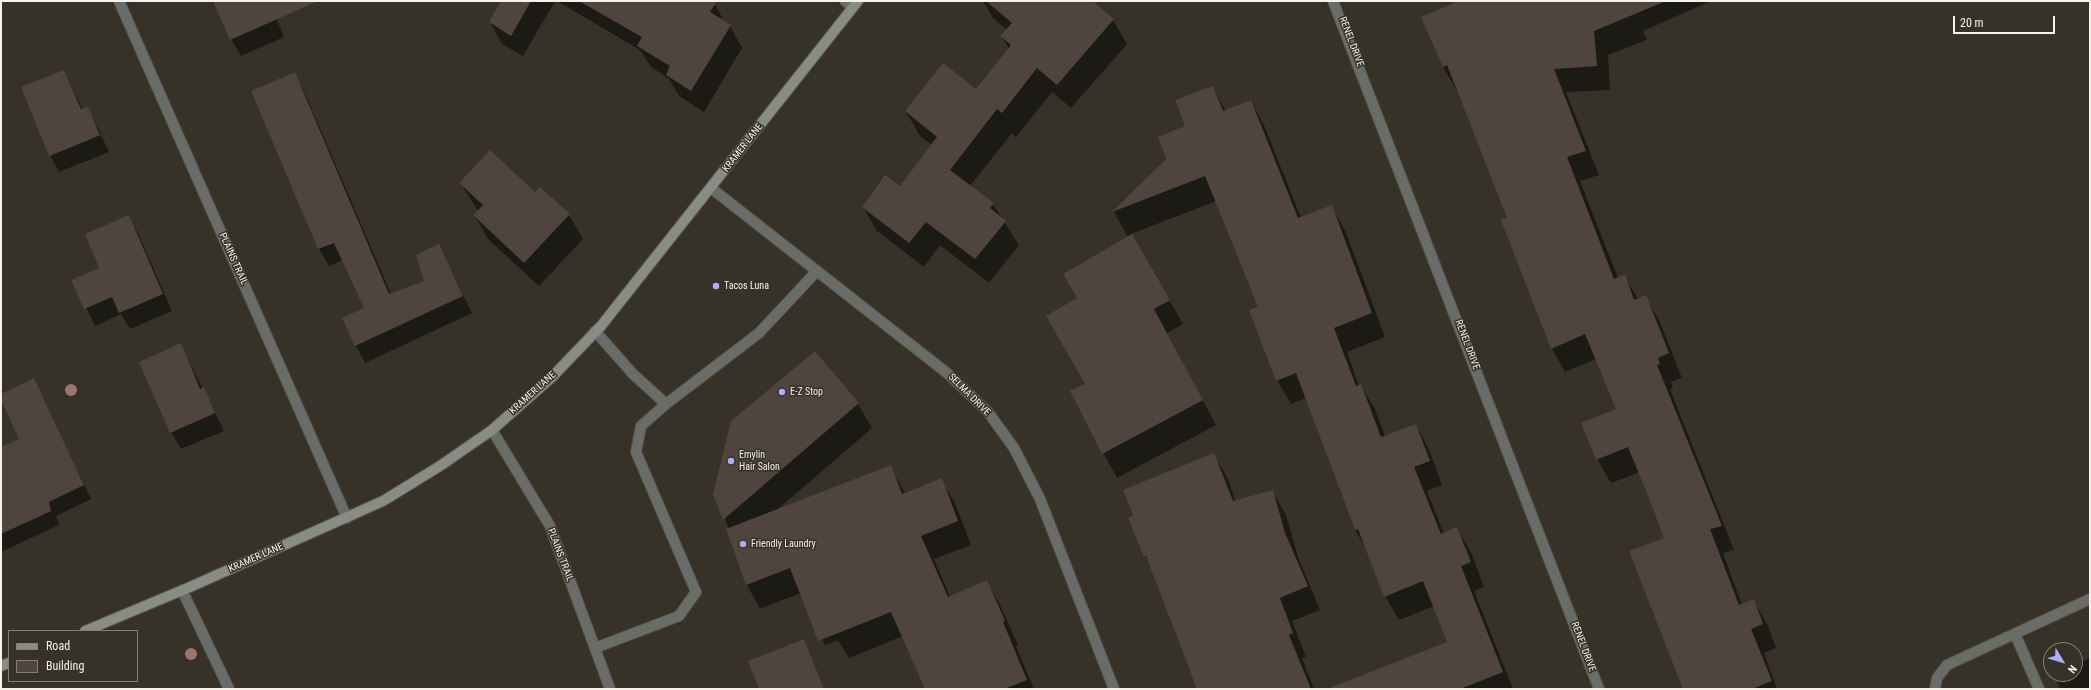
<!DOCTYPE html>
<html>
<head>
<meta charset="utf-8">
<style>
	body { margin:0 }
	#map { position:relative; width:2091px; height:690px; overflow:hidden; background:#363228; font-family:"Roboto Condensed",sans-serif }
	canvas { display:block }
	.frame { position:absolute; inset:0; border:2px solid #f5f2ec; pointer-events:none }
	.legend { position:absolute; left:8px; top:630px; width:130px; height:52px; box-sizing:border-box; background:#363228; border:1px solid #827f76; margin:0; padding:5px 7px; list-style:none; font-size:12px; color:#f5f2ec }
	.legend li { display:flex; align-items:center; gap:8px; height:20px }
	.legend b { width:20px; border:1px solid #827f76 }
	.north { position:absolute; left:2043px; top:642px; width:40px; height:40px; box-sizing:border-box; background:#363228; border:1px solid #827f76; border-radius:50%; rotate:128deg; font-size:11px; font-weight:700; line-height:16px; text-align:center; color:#f5f2ec }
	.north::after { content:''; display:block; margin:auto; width:14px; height:18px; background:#b1adfa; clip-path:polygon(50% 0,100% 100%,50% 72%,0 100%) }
	.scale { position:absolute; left:1953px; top:16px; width:102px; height:18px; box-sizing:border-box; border:2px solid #f5f2ec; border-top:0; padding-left:5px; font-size:12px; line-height:14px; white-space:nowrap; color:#f5f2ec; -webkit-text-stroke:3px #363228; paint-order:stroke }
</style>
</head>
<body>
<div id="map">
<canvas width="2091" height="690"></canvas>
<div class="frame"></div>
<ul class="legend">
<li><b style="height:5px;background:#898c84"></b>Road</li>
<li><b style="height:11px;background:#4f453e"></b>Building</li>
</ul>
<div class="north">N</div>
<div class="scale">20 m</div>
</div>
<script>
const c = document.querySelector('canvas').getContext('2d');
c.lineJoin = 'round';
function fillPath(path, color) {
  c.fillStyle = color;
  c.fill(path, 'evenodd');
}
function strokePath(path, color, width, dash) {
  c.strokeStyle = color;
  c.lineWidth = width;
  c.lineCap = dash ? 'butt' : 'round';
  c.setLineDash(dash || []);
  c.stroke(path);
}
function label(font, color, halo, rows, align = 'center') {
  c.font = font + ' "Roboto Condensed",sans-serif';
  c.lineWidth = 3;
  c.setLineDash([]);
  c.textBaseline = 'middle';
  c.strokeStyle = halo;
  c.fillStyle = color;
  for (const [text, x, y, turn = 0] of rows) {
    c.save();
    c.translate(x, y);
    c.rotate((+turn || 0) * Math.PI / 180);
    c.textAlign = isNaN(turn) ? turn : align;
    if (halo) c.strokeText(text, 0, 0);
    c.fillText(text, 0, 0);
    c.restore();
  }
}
fillPath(new Path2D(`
	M 214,1 L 269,1 L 284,37 L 241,56 L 231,39 Z
	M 502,1 L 555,1 L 523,56 L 502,44 L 490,22 Z
	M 557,1 L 713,1 L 722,17 L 721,19 L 730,26 L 742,48 L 704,112 L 679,96 L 669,79 L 651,67 L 640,50 Z
	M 983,1 L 1091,1 L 1113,20 L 1127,44 L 1071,108 L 1052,92 L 1016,137 L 1012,133 L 970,186 L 993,204 L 1019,245 L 989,283 L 940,245 L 924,267 L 877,231 L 863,207 L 900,187 L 932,145 L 920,136 L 906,112 L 977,91 L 1009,49 L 1001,36 L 1007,30 L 993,18 Z
	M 1462,1 L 1711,1 L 1643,31 L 1647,40 L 1608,55 L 1610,90 L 1566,92 L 1599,175 L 1580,181 L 1618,278 L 1624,276 L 1638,299 L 1645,297 L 1659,320 L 1682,378 L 1671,382 L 1673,388 L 1670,389 L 1734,550 L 1723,553 L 1742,605 L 1753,600 L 1767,624 L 1776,648 L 1764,653 L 1777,689 L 1685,689 L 1665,538 L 1640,472 L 1611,483 L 1597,459 L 1617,410 L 1596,359 L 1565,372 L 1552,348 L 1508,219 L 1457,91 L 1443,67 L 1423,17 Z
	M 64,71 L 83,110 L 87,108 L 101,133 L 50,154 L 50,156 L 101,135 L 109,152 L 59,172 L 50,155 Z
	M 294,74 L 304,91 L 391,294 L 425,281 L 439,246 L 472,313 L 365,363 L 356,346 L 365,308 L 343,260 L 329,266 L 319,249 L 252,91 Z
	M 1212,87 L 1226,111 L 1251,101 L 1264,125 L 1301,218 L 1331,206 L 1345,230 L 1385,337 L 1347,352 L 1359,386 L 1361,386 L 1375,409 L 1385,436 L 1416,425 L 1429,449 L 1442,485 L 1427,491 L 1444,534 L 1457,529 L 1471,552 L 1484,587 L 1474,591 L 1513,689 L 1362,689 L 1448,643 L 1434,606 L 1399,620 L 1385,596 L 1367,550 L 1355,530 L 1306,398 L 1291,404 L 1277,380 L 1260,307 L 1216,201 L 1131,234 L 1183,324 L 1167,333 L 1216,425 L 1117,478 L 1071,392 L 1086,384 L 1078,299 L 1128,237 L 1114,212 L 1168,159 Z
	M 461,184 L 536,194 L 569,215 L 583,239 L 539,286 L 488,239 L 474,215 L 478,211 Z
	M 128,216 L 138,233 L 172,311 L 130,329 L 121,314 L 95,326 L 73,280 L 101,268 Z
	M 180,344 L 224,431 L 181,449 L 171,432 Z
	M 815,352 L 858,404 L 872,428 L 777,510 L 890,466 L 905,493 L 941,480 L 955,503 L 971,545 L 934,559 L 950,597 L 987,581 L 1000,605 L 1018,645 L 1016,646 L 1034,689 L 926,689 L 903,636 L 849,658 L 838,640 L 825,645 L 812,621 L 801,593 L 760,609 L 747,585 L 727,529 L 729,529 L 714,494 Z
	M 34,379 L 91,499 L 56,516 L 59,525 L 1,552 L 1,448 L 20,439 L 1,395 Z
	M 1213,454 L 1227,477 L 1236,502 L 1272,491 L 1286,515 L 1298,557 L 1320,610 L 1292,621 L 1306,657 L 1302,658 L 1314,689 L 1198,689 L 1152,569 L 1145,556 Z
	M 2090,658 L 2090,689 L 2060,689 L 2054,674 L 2075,674 L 2075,664 Z`), '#0007');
fillPath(new Path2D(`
	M 213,1 L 318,1 L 230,40 Z
	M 501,1 L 531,1 L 511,36 L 489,22 Z
	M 579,1 L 717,1 L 710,12 L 731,25 L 691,91 L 666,75 L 670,66 L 637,46 L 642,37 Z
	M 986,1 L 1093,1 L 1114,19 L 1057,85 L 1037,68 L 1002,113 L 997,109 L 950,170 L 994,203 L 990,208 L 1006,221 L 975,259 L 926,222 L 909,243 L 862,207 L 885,175 L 900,186 L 937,137 L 905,111 L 943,63 L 976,89 L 1011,45 L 1000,36 L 1012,23 Z
	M 1459,1 L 1666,1 L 1594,31 L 1597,66 L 1554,69 L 1586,151 L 1567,157 L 1614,279 L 1625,274 L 1634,300 L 1646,295 L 1669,353 L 1658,358 L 1660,364 L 1657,365 L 1722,526 L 1710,529 L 1739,605 L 1754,599 L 1763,624 L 1751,629 L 1772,681 L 1752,689 L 1683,689 L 1629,551 L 1664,538 L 1647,493 L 1628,447 L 1596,460 L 1581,423 L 1616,409 L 1585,334 L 1551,349 L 1501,220 L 1507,218 L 1447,65 L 1443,67 L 1421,17 Z
	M 64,70 L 81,109 L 88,107 L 100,135 L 49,156 L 21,87 Z
	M 295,72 L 389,294 L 424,281 L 416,255 L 439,244 L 463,296 L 355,346 L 342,318 L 364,308 L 334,243 L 318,249 L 251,91 Z
	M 1213,86 L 1223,111 L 1251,100 L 1298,218 L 1332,205 L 1372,313 L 1334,328 L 1356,386 L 1361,384 L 1381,437 L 1416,424 L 1430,461 L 1414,467 L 1441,534 L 1457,527 L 1471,562 L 1461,566 L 1503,672 L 1460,689 L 1332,689 L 1332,687 L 1447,642 L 1423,581 L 1384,597 L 1358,529 L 1355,530 L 1296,373 L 1276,381 L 1249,310 L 1258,307 L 1205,176 L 1112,212 L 1166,159 L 1158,137 L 1185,126 L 1175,100 Z
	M 490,150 L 535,192 L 540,187 L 570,214 L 524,263 L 473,215 L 483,205 L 459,183 Z
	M 129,215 L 163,294 L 119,313 L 112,297 L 84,309 L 71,280 L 99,268 L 85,234 Z
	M 1132,234 L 1170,300 L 1154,309 L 1203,400 L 1102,454 L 1070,391 L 1085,384 L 1046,316 L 1077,298 L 1063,274 Z
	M 181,343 L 200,389 L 204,387 L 215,413 L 170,433 L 139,362 Z
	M 815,351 L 859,403 L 723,520 L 713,494 L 731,421 Z
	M 34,378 L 84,485 L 49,502 L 51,511 L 1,534 L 1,447 L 19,439 L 1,400 L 1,394 Z
	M 1214,453 L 1233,501 L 1273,490 L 1285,533 L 1308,586 L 1280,598 L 1293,633 L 1289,635 L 1311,689 L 1197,689 L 1146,556 L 1144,557 L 1128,518 L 1133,515 L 1123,490 Z
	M 891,465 L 902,494 L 942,478 L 958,521 L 921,536 L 948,597 L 987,580 L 1005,621 L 1003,622 L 1027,680 L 1004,689 L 925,689 L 891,612 L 818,641 L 790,568 L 746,585 L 726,529 Z
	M 804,639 L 824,689 L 759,689 L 748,661 Z`), '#4f453e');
const lane = new Path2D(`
	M 595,331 L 633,374 L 666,404
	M 182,590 L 229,689
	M 2015,634 L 2039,689
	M 595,648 L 679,616 L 696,592 L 636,452 L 641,426 L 666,404 L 759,333 L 817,271
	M 1935,689 L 1937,678 L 1947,665 L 2090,599`);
const street = new Path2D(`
	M 119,1 L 347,518
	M 845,1 L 853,7
	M 1333,1 L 1599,689
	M 711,188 L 947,373 L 988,412 L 1014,448 L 1040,499 L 1114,689
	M 492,430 L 550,526 L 610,689`);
const secondary = new Path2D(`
	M 85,631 L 190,587 L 383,501 L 440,466 L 492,430 L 552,377 L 601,326 L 858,1
	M 1,666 L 9,663`);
strokePath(lane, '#555147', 12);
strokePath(street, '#555147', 12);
strokePath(secondary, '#555147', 12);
strokePath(lane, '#6a6c67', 10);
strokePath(street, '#6a6c67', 10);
strokePath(secondary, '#898c84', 10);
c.fillStyle = '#9e756d';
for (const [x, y] of [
	[71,390],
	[191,654]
]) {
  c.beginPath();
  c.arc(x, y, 6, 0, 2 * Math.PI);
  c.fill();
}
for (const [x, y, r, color] of [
	[716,286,4,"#b1adfa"],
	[782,392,4,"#b1adfa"],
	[731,461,4,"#b1adfa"],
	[743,544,4,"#b1adfa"]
]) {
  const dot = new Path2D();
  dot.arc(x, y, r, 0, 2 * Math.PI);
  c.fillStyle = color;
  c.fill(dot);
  strokePath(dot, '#363228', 1.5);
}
label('10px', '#f5f2ec', '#363228', [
	["RENEL DRIVE",1351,42,69],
	["KRAMER LANE",743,148,-52],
	["PLAINS TRAIL",233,259,66],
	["RENEL DRIVE",1467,345,69],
	["KRAMER LANE",533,393,-42],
	["SELMA DRIVE",969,395,45],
	["PLAINS TRAIL",560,555,69],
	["KRAMER LANE",256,558,-24],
	["RENEL DRIVE",1583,647,69]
]);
label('10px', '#f5f2ec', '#363228', [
	["Tacos Luna",724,286],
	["E-Z Stop",790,392],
	["Emylin",739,455],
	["Hair Salon",739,467],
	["Friendly Laundry",751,544]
], 'left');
</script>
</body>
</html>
